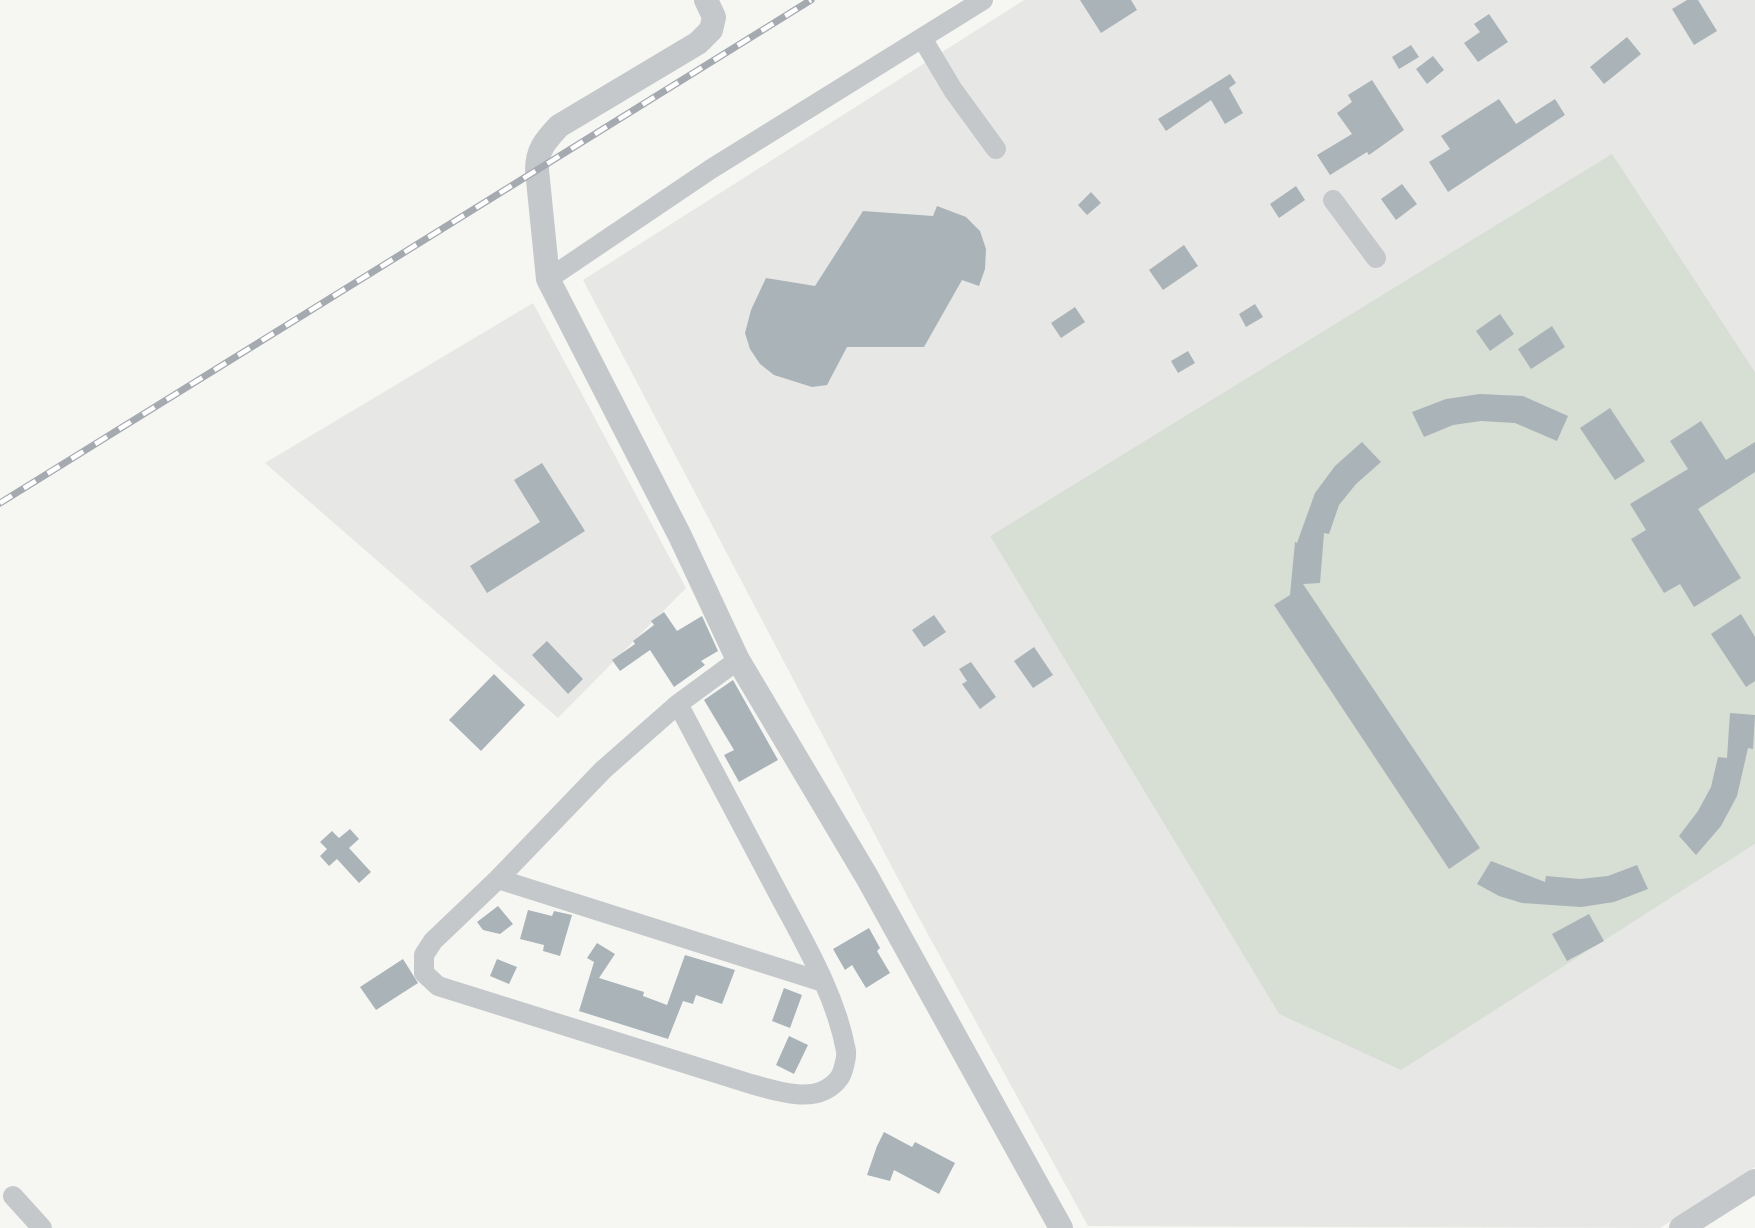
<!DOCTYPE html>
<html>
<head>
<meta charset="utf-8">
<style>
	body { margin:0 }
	canvas { display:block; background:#f6f7f3 }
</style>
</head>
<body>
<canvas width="1755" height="1228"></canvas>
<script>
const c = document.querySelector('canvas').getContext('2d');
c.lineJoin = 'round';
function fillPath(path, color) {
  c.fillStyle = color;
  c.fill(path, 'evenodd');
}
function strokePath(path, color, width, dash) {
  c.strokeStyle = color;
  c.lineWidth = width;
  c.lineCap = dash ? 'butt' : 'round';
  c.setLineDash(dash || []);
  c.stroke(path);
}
fillPath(new Path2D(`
	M 1024,0 L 1755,0 L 1755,372 L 1612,155 L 990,536 L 1279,1014 L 1400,1069 L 1755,844 L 1755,1167 L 1660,1228 L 1088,1226 L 913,907 L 583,280 Z
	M 533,303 L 686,588 L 558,718 L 265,463 Z`), '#e7e8e6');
fillPath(new Path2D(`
	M 1612,154 L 1755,372 L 1755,844 L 1401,1070 L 1279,1014 L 990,536 Z`), '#d7ded4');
fillPath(new Path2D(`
	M 1080,0 L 1131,0 L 1137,10 L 1101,33 Z
	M 1687,0 L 1698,0 L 1717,31 L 1694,45 L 1672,9 Z
	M 1489,14 L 1508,42 L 1478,62 L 1464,43 L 1480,32 L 1474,24 Z
	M 1627,37 L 1641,54 L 1604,84 L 1590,67 Z
	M 1411,45 L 1419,57 L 1399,69 L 1392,57 Z
	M 1433,56 L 1444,70 L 1427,84 L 1416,69 Z
	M 1230,74 L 1236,83 L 1229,88 L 1243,113 L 1225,124 L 1211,100 L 1166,131 L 1158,119 Z
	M 1372,80 L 1404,130 L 1369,155 L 1367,152 L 1330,175 L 1317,155 L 1352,134 L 1337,113 L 1352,102 L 1348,95 Z
	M 1499,99 L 1516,124 L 1555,99 L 1565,115 L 1448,192 L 1429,162 L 1450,149 L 1441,136 Z
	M 1402,184 L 1417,204 L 1396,220 L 1381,199 Z
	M 1296,186 L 1305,200 L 1279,218 L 1270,204 Z
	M 1091,192 L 1101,203 L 1087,215 L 1078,205 Z
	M 937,206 L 966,217 L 980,231 L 986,249 L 985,269 L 979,286 L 962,280 L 924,347 L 847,347 L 827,385 L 812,387 L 774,375 L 760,364 L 750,349 L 745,333 L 751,310 L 766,278 L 815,286 L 863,211 L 933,216 Z
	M 1184,245 L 1198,266 L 1163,290 L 1149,270 Z
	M 1255,304 L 1263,317 L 1246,327 L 1239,314 Z
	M 1075,307 L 1085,322 L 1061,338 L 1051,323 Z
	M 1500,314 L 1514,334 L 1490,351 L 1476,331 Z
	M 1552,326 L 1565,347 L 1531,369 L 1518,349 Z
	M 1188,351 L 1195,363 L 1178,373 L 1171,361 Z
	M 1480,394 L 1523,396 L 1568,416 L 1557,441 L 1515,423 L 1481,421 L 1453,425 L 1424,437 L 1412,412 L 1446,399 Z
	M 1610,408 L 1645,461 L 1615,480 L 1580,428 Z
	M 1701,421 L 1726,460 L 1755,442 L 1755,472 L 1698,509 L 1741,578 L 1694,607 L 1680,584 L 1664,593 L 1631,539 L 1646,530 L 1630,504 L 1688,469 L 1670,441 Z
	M 1362,442 L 1381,462 L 1356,484 L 1339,505 L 1329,534 L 1324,533 L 1320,583 L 1303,584 L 1480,848 L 1449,869 L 1274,605 L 1290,595 L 1295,542 L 1297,543 L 1315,493 L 1335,466 Z
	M 542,463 L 585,531 L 487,593 L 470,566 L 540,522 L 514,480 Z
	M 664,612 L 677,631 L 702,616 L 718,651 L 701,661 L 705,665 L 674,687 L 650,650 L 620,671 L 612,660 L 635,644 L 633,641 L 654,625 L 651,621 Z
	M 1741,614 L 1755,637 L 1755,681 L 1746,687 L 1711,634 Z
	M 934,615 L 946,632 L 924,647 L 912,630 Z
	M 547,641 L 583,679 L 568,694 L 532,655 Z
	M 1034,647 L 1053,675 L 1033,688 L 1014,661 Z
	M 971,662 L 996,697 L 980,709 L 962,684 L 967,681 L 959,669 Z
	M 494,674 L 525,705 L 481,751 L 449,720 Z
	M 733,680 L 778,760 L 739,782 L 724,755 L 734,750 L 704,700 Z
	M 1730,713 L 1755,715 L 1753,749 L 1748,748 L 1737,796 L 1721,826 L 1696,855 L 1679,836 L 1698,811 L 1711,787 L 1718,757 L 1727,758 Z
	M 350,829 L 359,839 L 349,848 L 371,872 L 359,883 L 337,859 L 329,866 L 320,856 L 327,849 L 320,842 L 332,831 L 339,838 Z
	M 1491,861 L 1545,882 L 1546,876 L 1580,879 L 1608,876 L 1637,865 L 1648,889 L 1614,902 L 1581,907 L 1522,903 L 1499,896 L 1477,884 Z
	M 498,906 L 513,924 L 500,934 L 483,930 L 477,922 Z
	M 528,910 L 552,916 L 554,911 L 572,915 L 560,956 L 543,951 L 544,945 L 520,939 Z
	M 1589,914 L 1604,941 L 1567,961 L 1552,934 Z
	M 869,928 L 880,948 L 877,951 L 890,973 L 866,988 L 852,965 L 845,970 L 833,949 Z
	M 597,943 L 615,954 L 599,978 L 644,992 L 643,996 L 667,1005 L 685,955 L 735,970 L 722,1004 L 696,995 L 693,1004 L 683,1001 L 668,1039 L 579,1011 L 594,962 L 587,958 Z
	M 403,959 L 418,983 L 376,1010 L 360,987 Z
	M 497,959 L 517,967 L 509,984 L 490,976 Z
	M 784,988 L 802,995 L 790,1028 L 772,1021 Z
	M 789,1036 L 808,1045 L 794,1074 L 776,1065 Z
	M 884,1132 L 912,1147 L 915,1142 L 955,1163 L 939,1194 L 894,1170 L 890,1181 L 867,1175 L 877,1146 Z`), '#aab3b8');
strokePath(new Path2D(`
	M 922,38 L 953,90 L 996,149
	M 1333,200 L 1376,258
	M 548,279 L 711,169 L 983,0
	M 678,704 C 711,767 745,830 778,893 C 804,942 836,995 846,1051 C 847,1057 843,1072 840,1077 C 819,1107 778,1091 751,1084 L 438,986 L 424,973 L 424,955 L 433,941 L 498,879 L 603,770 L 678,704 L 738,660
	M 498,879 L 823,982
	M 13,1196 L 42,1228`), '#c4c8cb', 20);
strokePath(new Path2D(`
	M 706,0 L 714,17 L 711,30 L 698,43 L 559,126 C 545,141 537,150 537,170 L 548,279 L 680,536 L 738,660 L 867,877 L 1061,1228
	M 1681,1228 L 1755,1181`), '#c4c8cb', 24);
const rail = new Path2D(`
	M 0,503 L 811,0`);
strokePath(rail, '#a4aab0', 7);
strokePath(rail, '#fff', 4.5, [14]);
</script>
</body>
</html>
